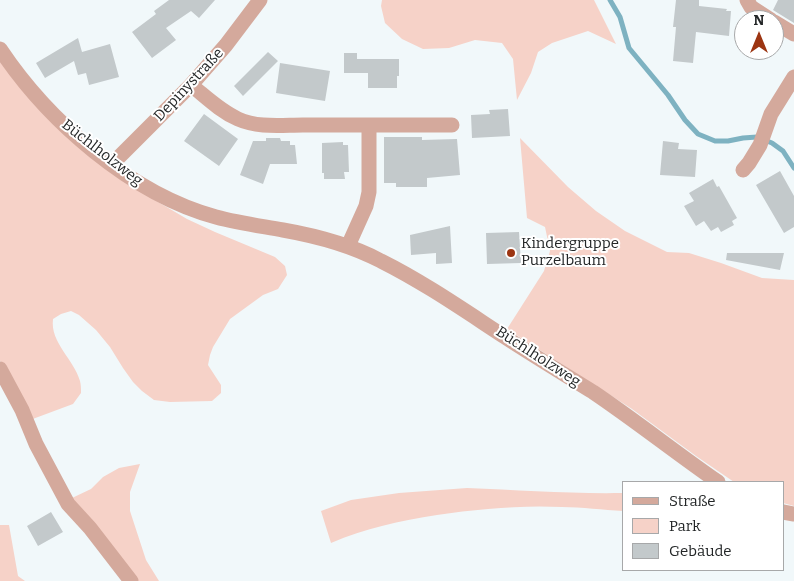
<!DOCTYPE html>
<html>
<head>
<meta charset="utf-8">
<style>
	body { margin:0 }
	#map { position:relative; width:794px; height:581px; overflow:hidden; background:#f1f8fa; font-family:Bitter,serif }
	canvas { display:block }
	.legend { position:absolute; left:622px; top:481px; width:162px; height:90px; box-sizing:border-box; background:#fff; border:1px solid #a7a8a9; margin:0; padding:6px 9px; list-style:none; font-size:15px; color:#232627 }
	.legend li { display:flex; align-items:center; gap:10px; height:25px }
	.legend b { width:25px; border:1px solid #a7a8a9 }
	.north { position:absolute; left:734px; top:10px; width:50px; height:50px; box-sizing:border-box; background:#fff; border:1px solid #a7a8a9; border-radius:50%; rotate:0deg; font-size:14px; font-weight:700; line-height:20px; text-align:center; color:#232627 }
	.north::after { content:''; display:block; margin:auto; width:18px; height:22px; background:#9c3512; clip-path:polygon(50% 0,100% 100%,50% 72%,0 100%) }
</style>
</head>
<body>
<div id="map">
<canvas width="794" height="581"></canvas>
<ul class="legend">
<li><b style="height:6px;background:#d4a99c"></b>Straße</li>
<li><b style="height:14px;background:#f6d2c8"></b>Park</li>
<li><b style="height:14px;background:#c3c9cb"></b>Gebäude</li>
</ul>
<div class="north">N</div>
</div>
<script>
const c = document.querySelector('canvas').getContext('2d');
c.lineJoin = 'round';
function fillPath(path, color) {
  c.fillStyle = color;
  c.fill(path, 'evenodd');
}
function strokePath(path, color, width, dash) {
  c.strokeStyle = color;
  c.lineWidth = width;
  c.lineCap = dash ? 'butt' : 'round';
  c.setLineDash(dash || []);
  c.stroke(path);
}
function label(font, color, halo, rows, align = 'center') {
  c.font = font + ' Bitter,serif';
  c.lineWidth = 4;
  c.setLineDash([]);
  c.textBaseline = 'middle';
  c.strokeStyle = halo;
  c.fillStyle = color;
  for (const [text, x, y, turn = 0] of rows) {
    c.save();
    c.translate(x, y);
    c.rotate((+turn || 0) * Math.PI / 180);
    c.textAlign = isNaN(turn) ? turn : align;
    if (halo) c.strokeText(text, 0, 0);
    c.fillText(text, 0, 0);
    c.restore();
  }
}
fillPath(new Path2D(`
	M 382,0 L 594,0 L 616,44 L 588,31 L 552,43 L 538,52 L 531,73 L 517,100 L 513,59 L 502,43 L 475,40 L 449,48 L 423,49 L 402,39 L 385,23 L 381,6 Z
	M 0,59 L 126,183 L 187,219 L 215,232 L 275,257 L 285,266 L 287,275 L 278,289 L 263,295 L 230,319 L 213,347 L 210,355 L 208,365 L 221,385 L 221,393 L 212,401 L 170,402 L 154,400 L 142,391 L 133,382 L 123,368 L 110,347 L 96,330 L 79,315 L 71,311 L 61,314 L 53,319 C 50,343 74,359 80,381 C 81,385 81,389 81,393 L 73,404 L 30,420 L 4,366 L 0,361 Z
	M 520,138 L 568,187 L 596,211 L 625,231 L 667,252 L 689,253 L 721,263 L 762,278 L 794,280 L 794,506 L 783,503 L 783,482 L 734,482 L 696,456 L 632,409 L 507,329 L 544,271 L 550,251 L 545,227 L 527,218 Z
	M 140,464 L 130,492 L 130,511 L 146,560 L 159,581 L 137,581 L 72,498 L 91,489 L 103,477 L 119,468 Z
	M 467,488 C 519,490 571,494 623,493 L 623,511 C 603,510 582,507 562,507 C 520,505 478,509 437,515 C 400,521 365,528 331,543 L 321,511 L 351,500 L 399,493 Z
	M 0,525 L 9,525 L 18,576 L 25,581 L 0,581 Z`), '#f6d2c8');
strokePath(new Path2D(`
	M 610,0 L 620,17 L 629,48 L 668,95 L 685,120 L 698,134 L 715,141 L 728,141 L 743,138 L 757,137 L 772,143 L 783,151 L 794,168`), '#7eb2c1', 5);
fillPath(new Path2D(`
	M 169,0 L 215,0 L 199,18 L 191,11 L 166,28 L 176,40 L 152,58 L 132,32 L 156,14 L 154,11 Z
	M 676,0 L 699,0 L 699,6 L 727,9 L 726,11 L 731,11 L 729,36 L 696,32 L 693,63 L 673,61 L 676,27 L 673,27 Z
	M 778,0 L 794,0 L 794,23 L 773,10 Z
	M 78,38 L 82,52 L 110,44 L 119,77 L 89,85 L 86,73 L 78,75 L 74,61 L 45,78 L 36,63 Z
	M 268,52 L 278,61 L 243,96 L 234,86 Z
	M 344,53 L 357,53 L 357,59 L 399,59 L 399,76 L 397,76 L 397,88 L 368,88 L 368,73 L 344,73 Z
	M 280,63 L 330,71 L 325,101 L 276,93 Z
	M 508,109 L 510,136 L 472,138 L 471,115 L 490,114 L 489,110 Z
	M 204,114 L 238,139 L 219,166 L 184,141 Z
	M 384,137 L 422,137 L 422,140 L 457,139 L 460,175 L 427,178 L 427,187 L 396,187 L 396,183 L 384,183 Z
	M 266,138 L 280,138 L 281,141 L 290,141 L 290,145 L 295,145 L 297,164 L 270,164 L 263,184 L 240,175 L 253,141 L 266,141 Z
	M 663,141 L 679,143 L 678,149 L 697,150 L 695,177 L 660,175 Z
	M 343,142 L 343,145 L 348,145 L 349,172 L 344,172 L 345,179 L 324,179 L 324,173 L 322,173 L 322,143 Z
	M 780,171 L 794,196 L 794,227 L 784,233 L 756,185 Z
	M 713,179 L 717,187 L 719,186 L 737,218 L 732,221 L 734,225 L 721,232 L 718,227 L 711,231 L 704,221 L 696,226 L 684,206 L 694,201 L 689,193 Z
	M 450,226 L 452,263 L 436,264 L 436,253 L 411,255 L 410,235 Z
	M 519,232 L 521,263 L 487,264 L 486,233 Z
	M 727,253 L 784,253 L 780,270 L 726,260 Z
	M 51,512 L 63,532 L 38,546 L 27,526 Z`), '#c3c9cb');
strokePath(new Path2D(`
	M 747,0 L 751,7 L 771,20
	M 774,22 L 794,34
	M 0,49 C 48,121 131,194 216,217 C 238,223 261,226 283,230 C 317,236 351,245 381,261 C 425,283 465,311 505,337 C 534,356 564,374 593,392 C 636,421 676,453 718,482
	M 191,85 C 206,97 220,111 238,119 C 258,128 281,125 303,125 C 325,125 347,125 369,125 L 369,192 L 366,206 L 348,246
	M 369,125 L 452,125
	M 112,164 L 191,85 L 226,45 L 260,0
	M 743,170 L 749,163 L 760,145 L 771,114 L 794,77
	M 0,369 L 22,410 L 36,444 L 68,504 L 90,528 L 131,581
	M 783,512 L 794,514`), '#d4a99c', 15);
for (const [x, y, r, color] of [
	[511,253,5,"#9c3512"]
]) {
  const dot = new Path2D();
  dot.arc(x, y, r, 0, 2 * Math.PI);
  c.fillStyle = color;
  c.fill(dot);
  strokePath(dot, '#fff', 2);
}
label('15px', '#232627', '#fff', [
	["Depinystraße",189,85,-47],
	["Büchlholzweg",102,153,38],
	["Büchlholzweg",538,357,33]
]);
label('15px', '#232627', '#fff', [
	["Kindergruppe",521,244],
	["Purzelbaum",521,261]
], 'left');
</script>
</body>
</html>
